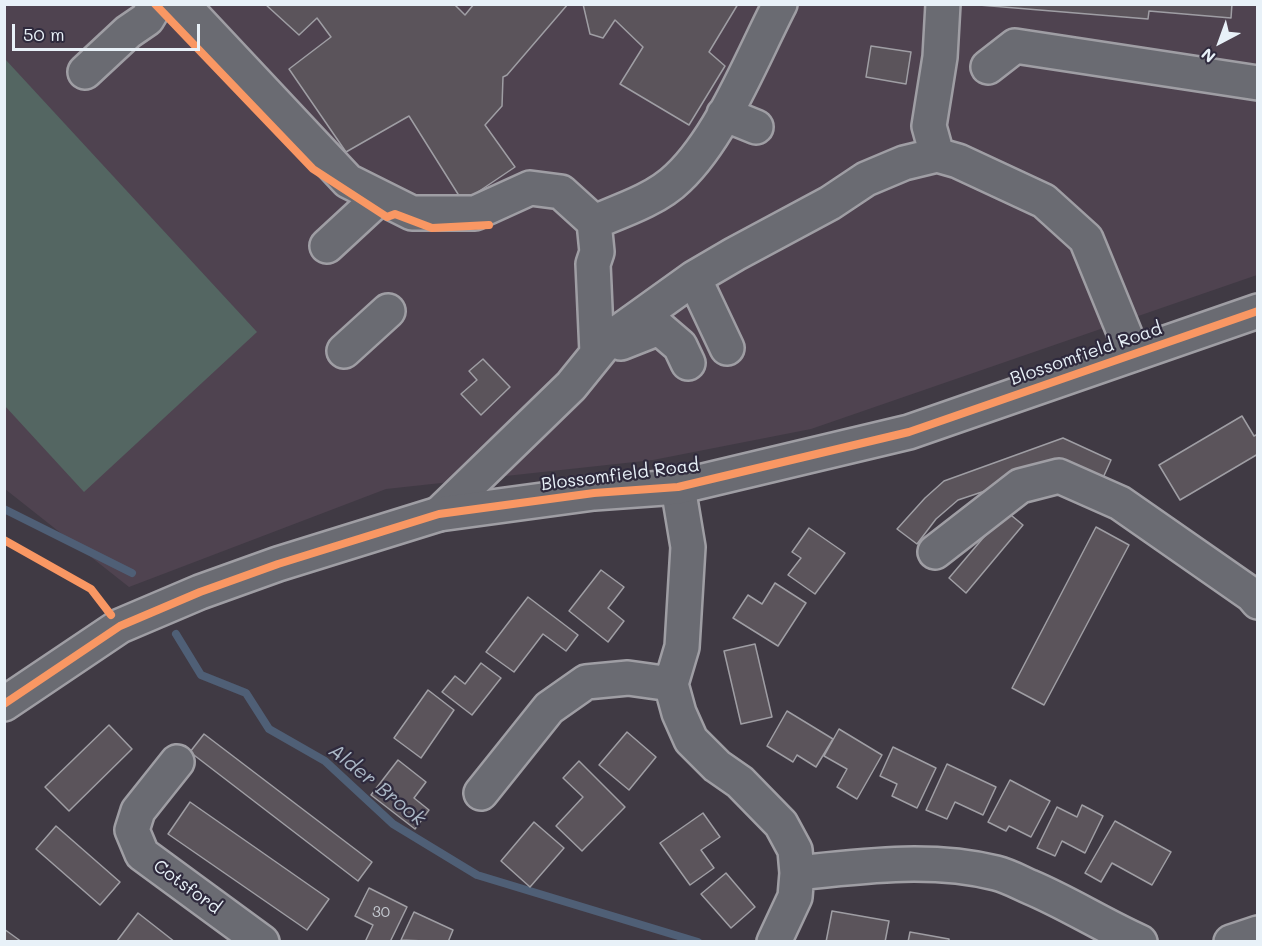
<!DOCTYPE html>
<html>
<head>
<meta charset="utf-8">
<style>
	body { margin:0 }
	#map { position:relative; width:1262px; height:946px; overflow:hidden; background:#403a44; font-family:Mali,sans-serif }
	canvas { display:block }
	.frame { position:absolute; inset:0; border:6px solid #e8f1f8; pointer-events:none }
	.north { position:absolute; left:1190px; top:12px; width:60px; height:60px; -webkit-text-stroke:4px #2f2a3d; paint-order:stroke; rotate:221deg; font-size:16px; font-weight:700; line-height:24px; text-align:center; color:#e8f1f8 }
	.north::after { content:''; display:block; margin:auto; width:21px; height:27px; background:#e8f1f8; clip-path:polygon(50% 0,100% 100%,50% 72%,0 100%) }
	.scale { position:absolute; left:12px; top:24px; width:188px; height:27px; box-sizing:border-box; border:3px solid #e8f1f8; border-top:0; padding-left:8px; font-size:18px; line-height:21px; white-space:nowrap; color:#e8f1f8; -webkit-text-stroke:4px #2f2a3d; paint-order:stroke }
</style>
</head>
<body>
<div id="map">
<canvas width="1262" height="946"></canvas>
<div class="frame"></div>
<div class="north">N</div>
<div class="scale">50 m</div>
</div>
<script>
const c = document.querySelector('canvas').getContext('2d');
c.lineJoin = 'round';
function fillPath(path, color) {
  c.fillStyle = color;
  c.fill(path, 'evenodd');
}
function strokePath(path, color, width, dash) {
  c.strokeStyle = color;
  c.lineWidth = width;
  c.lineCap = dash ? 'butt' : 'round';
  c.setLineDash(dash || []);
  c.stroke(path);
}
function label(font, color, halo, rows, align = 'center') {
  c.font = font + ' Mali,sans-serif';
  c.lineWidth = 4.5;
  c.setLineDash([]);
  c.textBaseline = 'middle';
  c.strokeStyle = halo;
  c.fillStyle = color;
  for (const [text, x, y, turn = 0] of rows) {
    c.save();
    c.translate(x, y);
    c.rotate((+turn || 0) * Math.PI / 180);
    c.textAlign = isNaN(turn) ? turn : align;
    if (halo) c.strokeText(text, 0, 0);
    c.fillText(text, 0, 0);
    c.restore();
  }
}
fillPath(new Path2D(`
	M 4,5 L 1257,5 L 1257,275 L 811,429 L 653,460 L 386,489 L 129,587 L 5,489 Z`), '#4f4350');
fillPath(new Path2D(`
	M 5,59 L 257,332 L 84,492 L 5,406 Z`), '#546662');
strokePath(new Path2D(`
	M 4,509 L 132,573
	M 176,634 L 201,675 L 246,693 L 269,729 L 325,761 L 393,824 L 477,875 L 698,942`), '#4f5f76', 8);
const building = new Path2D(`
	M 265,4 L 454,4 L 465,15 L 474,4 L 568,4 L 507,75 L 503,77 L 502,106 L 485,125 L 515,167 L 463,202 L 409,116 L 346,152 L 289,69 L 331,37 L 317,18 L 299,35 Z
	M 583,4 L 738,4 L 709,52 L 725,66 L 689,125 L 620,84 L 643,47 L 615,20 L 603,38 L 590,34 Z
	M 1232,4 L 1231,18 L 1149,11 L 1148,19 L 979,5 Z
	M 871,46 L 911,52 L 906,84 L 866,77 Z
	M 483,359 L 510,387 L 481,415 L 461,394 L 477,380 L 469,371 Z
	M 1242,416 L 1254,436 L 1258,434 L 1258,454 L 1180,500 L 1159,465 Z
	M 1063,438 L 1111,460 L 1102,480 L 1069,463 L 958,500 L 936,519 L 917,544 L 897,529 L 925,498 L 944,481 Z
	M 1006,511 L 1023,525 L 966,593 L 949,578 Z
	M 1096,527 L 1129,545 L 1044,705 L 1012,688 Z
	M 809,528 L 845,553 L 815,594 L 788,575 L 801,558 L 792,552 Z
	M 601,570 L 624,587 L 608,608 L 624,621 L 608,642 L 569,611 Z
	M 775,583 L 806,603 L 778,646 L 733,618 L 748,595 L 762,604 Z
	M 528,597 L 578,635 L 566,651 L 543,634 L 514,672 L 486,652 Z
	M 755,644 L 772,717 L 741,724 L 724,651 Z
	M 481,663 L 501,678 L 472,715 L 442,692 L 455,676 L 465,684 Z
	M 428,690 L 454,710 L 421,758 L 394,738 Z
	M 787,711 L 833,739 L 816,767 L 797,755 L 793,762 L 767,746 Z
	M 109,725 L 132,749 L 69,811 L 45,787 Z
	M 839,729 L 882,755 L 857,799 L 837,787 L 847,769 L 824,756 Z
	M 627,732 L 656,757 L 629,790 L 599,765 Z
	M 204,734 L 372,862 L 358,881 L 190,752 Z
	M 893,747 L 936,768 L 917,808 L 892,796 L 897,784 L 880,776 Z
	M 398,760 L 426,782 L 414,798 L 429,810 L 415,829 L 371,795 Z
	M 579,761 L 625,807 L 582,851 L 556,826 L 583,797 L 563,778 Z
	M 947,764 L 996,787 L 983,815 L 955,802 L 947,819 L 926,810 Z
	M 1010,780 L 1050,801 L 1031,837 L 1009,826 L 1006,831 L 988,822 Z
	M 190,802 L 329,899 L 307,930 L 168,834 Z
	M 1082,805 L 1103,816 L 1085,853 L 1062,841 L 1055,856 L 1037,848 L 1057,807 L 1077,817 Z
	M 703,813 L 720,837 L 701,850 L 714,868 L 690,885 L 660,843 Z
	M 1115,821 L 1171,852 L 1152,885 L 1112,863 L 1101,882 L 1085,873 Z
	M 534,822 L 564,848 L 530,887 L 501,861 Z
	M 56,826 L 120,882 L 100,905 L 36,849 Z
	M 726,873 L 755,907 L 731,928 L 701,894 Z
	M 369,888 L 407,907 L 390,942 L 365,942 L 373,925 L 355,916 Z
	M 832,911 L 889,921 L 885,942 L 826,942 Z
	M 414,912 L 453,930 L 448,942 L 401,940 Z
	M 138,913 L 175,942 L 117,941 Z
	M 4,929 L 22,942 L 4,942 Z
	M 910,932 L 949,939 L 949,942 L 908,942 Z`);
fillPath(building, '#5b545b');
strokePath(building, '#9f9ea4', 1.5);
const minor = new Path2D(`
	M 182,4 L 348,181 L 412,213 L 475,213 L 530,188 L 561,192 L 594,222 L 597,252 L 593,264 L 597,353
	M 988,67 L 1015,46 L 1258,83
	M 85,72 L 128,32 L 147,19 L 156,4
	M 724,114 L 756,127
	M 937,155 L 929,126 L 940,57 L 943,4
	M 594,222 C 621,211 657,199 678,178 C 722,136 752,58 780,4
	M 327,246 L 380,197
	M 694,278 L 727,348
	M 621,343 L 659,328 L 680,346 L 688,363
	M 344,351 L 388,311
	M 678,487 L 688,547 L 682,647 L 671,684 L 679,713 L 691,740 L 717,766 L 740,782 L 781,824 L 795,850 L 797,873 L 795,897 L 774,942
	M 439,514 L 571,386 L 609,339 L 694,278 L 735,254 L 830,203 L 866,179 L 904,163 L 937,155 L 958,161 L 1044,201 L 1086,239 L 1133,354
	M 935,552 L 1020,486 L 1059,476 L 1120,503 L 1252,595 L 1258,602
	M 177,762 L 138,811 L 132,830 L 142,854 L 262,942
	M 481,793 L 549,708 L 586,682 L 628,678 L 671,684
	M 797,873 C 863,866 931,857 996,873 C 1008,876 1019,882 1030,887 C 1068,903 1102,925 1140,942
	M 1231,942 L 1258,933`);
const major = new Path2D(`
	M 4,704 L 120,626 L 200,592 L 278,564 L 439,514 L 594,493 L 678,487 L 909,432 L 1258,311`);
strokePath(minor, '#9f9ea4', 38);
strokePath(major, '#9f9ea4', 38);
strokePath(minor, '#6a6b72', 33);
strokePath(major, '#6a6b72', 33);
strokePath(new Path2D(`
	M 155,4 L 313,169 L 387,217 L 395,214 L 432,228 L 489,225
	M 4,540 L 91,589 L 111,615
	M 4,704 L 120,626 L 200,592 L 278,564 L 439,514 L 594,493 L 678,487 L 909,432 L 1258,311`), '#f99763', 8);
label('15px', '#c5cad1', null, [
	["30",381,912]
]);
label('18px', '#e8f1f8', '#2f2a3d', [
	["Blossomfield Road",1086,354,-19],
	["Blossomfield Road",620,475,-7],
	["Cotsford",187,887,36]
]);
label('italic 20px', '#abb8c6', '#2f2a3d', [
	["Alder Brook",377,785,39]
]);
</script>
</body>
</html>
